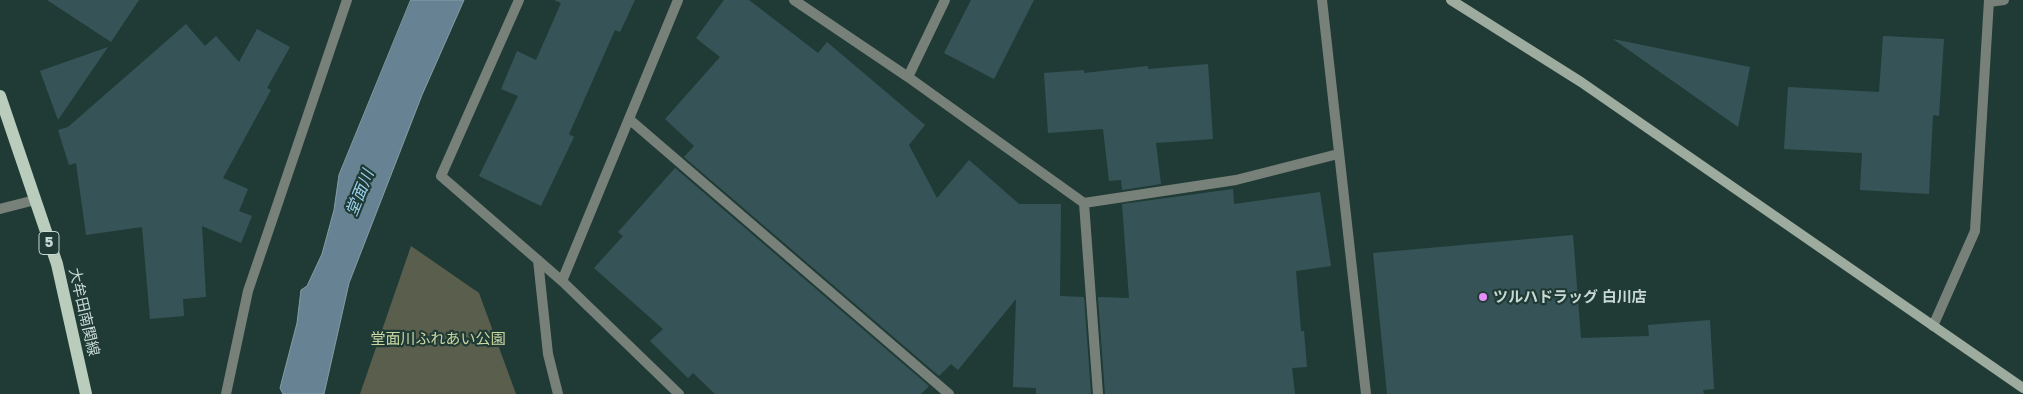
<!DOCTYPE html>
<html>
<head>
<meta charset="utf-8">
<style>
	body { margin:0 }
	canvas { display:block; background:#203b35 }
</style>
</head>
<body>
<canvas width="2023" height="394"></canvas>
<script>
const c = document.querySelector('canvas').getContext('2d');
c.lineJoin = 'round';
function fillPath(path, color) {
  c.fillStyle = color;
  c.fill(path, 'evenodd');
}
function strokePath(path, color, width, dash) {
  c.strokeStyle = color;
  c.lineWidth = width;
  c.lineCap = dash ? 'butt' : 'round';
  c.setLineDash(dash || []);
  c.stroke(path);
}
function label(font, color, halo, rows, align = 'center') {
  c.font = font + ' "Golos Text","Noto Sans JP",sans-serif';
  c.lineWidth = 4.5;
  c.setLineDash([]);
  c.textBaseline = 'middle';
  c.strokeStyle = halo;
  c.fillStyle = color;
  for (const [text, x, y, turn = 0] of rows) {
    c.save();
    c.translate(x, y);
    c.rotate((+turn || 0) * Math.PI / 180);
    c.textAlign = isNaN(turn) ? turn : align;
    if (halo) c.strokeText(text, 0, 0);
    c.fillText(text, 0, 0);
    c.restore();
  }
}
fillPath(new Path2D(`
	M 411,246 L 479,293 L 516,394 L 360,394 Z`), '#5a5e4d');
const water = new Path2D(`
	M 411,0 L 464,0 L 422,95 L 349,283 L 324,394 L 283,394 L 280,388 L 297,323 L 301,290 L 307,286 L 322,254 L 334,210 L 339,175 Z`);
fillPath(water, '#678393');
strokePath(water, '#849ca6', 1);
fillPath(new Path2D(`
	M 47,0 L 139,0 L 111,42 Z
	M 554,0 L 635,0 L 620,32 L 615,30 L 569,134 L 574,137 L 541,206 L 479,176 L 518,96 L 501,89 L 517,51 L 536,60 L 561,3 Z
	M 724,0 L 749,0 L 818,53 L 827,42 L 925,125 L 909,145 L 937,198 L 969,160 L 1019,204 L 1061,204 L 1060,296 L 1084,297 L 1091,394 L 1036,394 L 1036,388 L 1013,387 L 1016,299 L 958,370 L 951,364 L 939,376 L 684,157 L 694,146 L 665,119 L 720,57 L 696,38 Z
	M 971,0 L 1034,0 L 994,79 L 944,53 Z
	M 186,24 L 205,46 L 216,36 L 239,62 L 257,29 L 290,47 L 267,88 L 271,90 L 223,178 L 248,189 L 239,211 L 252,216 L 241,243 L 202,226 L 206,297 L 183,299 L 184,316 L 150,319 L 142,227 L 86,235 L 76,163 L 69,165 L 58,130 L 68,127 Z
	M 1883,36 L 1944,39 L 1939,116 L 1933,115 L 1929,194 L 1860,190 L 1862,153 L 1784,149 L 1788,87 L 1879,92 Z
	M 1613,39 L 1750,67 L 1738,127 Z
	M 108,47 L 58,120 L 40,71 Z
	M 1208,64 L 1213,139 L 1156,143 L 1161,184 L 1122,190 L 1121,180 L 1109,181 L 1103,129 L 1048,133 L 1044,73 L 1084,70 L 1084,73 L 1148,66 L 1148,69 Z
	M 675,168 L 929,386 L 921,394 L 715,394 L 693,373 L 688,378 L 650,341 L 663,329 L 594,268 L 623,236 L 618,232 Z
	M 1233,189 L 1234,204 L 1320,192 L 1331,266 L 1296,271 L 1301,331 L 1304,331 L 1307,367 L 1292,368 L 1295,394 L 1105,394 L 1098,297 L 1129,298 L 1122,204 Z
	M 1573,235 L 1581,338 L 1649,336 L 1648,325 L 1710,320 L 1714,389 L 1703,390 L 1704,394 L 1387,394 L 1373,253 Z`), '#365458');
strokePath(new Path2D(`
	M 0,209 L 35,200`), '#788179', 10);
strokePath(new Path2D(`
	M 519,0 L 441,176 L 562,281 L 679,394
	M 794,0 L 908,77 L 1084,203 L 1236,180 L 1338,154
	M 1322,0 L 1366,394
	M 1989,2 L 2004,0
	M 908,77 L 945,0
	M 629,119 L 949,394
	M 1084,203 L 1098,394
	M 538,260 L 548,354 L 558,394
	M 562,281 L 678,0
	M 1933,326 L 1975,231 L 1989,0
	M 226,394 L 248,291 L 347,0`), '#788179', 10);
strokePath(new Path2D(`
	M 1451,0 L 1581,82 L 2023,388`), '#9eac9f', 10);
strokePath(new Path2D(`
	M 0,96 L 57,264 L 86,394`), '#bacdbc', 12);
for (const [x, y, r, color] of [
	[1483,297,5,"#e98dfe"]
]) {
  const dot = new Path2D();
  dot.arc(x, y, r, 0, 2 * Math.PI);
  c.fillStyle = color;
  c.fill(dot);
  strokePath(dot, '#203b35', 2);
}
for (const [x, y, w] of [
	[49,243,20]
]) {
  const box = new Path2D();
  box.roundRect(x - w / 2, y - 11.5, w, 23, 4);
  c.fillStyle = '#203b35';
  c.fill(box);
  strokePath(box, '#c8d8d4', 1);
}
label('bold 14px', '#c8d8d4', null, [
	["5",49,243]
]);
label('bold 15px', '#c8d8d4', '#203b35', [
	["ツルハドラッグ 白川店",1493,297]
], 'left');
label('15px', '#c8d8d4', '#203b35', [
	["大牟田南関線",84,312,77]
]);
label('15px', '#cbd7a3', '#203b35', [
	["堂面川ふれあい公園",438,339]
]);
label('italic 16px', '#9ad0ee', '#203b35', [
	["堂面川",360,193,-68]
]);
</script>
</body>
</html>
